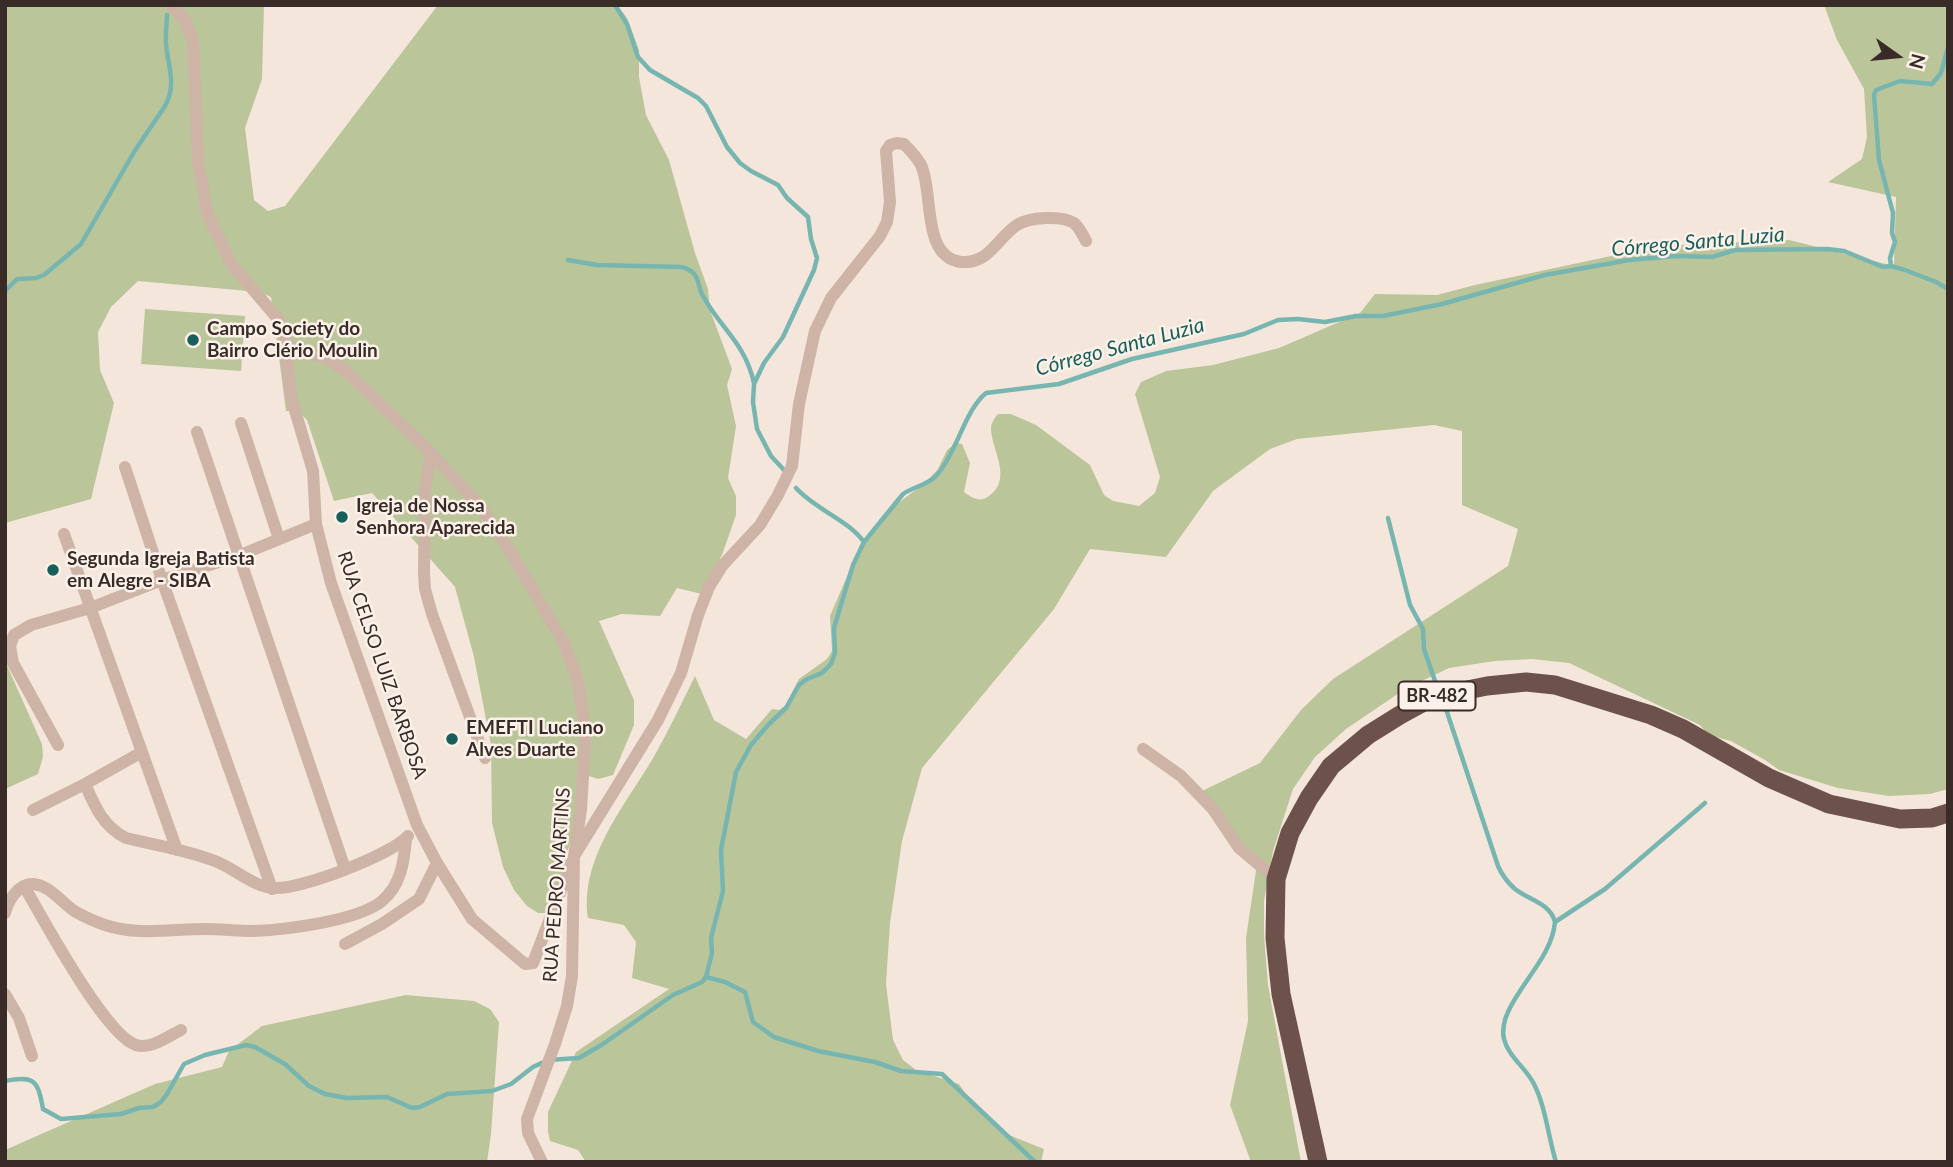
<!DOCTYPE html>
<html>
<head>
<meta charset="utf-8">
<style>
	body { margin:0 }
	#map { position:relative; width:1953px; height:1167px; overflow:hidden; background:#f4e6db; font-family:Lato,sans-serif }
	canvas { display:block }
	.frame { position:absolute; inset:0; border:7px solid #392b28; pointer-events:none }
	.north { position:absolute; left:1862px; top:21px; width:70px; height:70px; -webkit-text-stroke:5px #fbf1e8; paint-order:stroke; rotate:105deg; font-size:19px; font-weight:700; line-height:28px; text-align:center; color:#392b28 }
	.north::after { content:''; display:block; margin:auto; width:24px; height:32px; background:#392b28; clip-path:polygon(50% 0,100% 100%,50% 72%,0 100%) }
</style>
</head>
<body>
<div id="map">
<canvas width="1953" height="1167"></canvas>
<div class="frame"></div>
<div class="north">N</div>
</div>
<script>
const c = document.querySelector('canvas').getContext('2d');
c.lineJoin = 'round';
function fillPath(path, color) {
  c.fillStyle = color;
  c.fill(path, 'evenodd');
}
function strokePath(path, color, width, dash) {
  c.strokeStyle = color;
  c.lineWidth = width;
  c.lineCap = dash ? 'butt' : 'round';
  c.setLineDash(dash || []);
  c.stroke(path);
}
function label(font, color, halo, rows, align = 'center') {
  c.font = font + ' Lato,sans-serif';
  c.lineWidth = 5;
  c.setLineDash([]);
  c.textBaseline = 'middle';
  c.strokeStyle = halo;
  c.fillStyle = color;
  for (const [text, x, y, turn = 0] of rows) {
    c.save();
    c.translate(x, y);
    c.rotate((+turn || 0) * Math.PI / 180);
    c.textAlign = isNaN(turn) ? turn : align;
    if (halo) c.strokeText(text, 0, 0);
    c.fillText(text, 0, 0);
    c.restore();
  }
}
fillPath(new Path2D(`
	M 5,5 L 264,5 L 262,79 L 245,128 L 254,200 L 268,211 L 285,206 L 438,5 L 617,5 L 627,18 L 639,50 L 639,77 L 646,115 L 669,160 L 695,253 L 708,289 L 710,310 L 732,369 L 727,385 L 736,426 L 728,478 L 736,496 L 736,515 L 722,555 L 702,594 L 677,588 L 660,616 L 622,614 L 599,621 L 634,700 L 634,725 L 613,775 L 598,779 L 589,776 C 572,821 566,868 552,913 L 538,913 L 527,906 L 514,890 L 503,867 L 492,823 L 491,745 L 474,657 L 455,587 L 372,493 L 334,501 L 307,420 L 298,411 L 286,411 L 271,297 L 259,292 L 138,281 L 111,307 L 98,332 L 100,370 L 114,403 L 91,499 L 5,523 Z
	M 1824,5 L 1948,5 L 1948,789 L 1930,794 L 1889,796 L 1838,788 L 1779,770 L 1765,760 L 1731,741 L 1708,735 L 1700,725 L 1569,663 L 1532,659 L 1495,661 L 1449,668 L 1405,689 L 1346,729 L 1315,757 L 1293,789 L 1273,851 L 1264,901 L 1264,935 L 1268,985 L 1301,1162 L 1251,1162 L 1230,1105 L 1248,1021 L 1246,938 L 1257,864 L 1226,820 L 1202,791 L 1260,763 L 1301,710 L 1333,679 L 1508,566 L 1518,529 L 1462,505 L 1462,431 L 1434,425 L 1297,439 L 1270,449 L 1213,491 L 1166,557 L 1090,549 L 1054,609 L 922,768 L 902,841 L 890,923 L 886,984 L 893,1040 L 903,1060 L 916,1070 L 959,1084 L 972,1103 L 993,1125 L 1009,1135 L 1044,1149 L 1041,1162 L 586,1162 L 578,1150 L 550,1141 L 548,1132 L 548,1112 L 576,1052 L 669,989 L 632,978 L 636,942 L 624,925 L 588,918 C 579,857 628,802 656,753 C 670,728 682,702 695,676 L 714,720 L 746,739 L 772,709 L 779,710 L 785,706 L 799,679 L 827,659 L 832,651 L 830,616 L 860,546 L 897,504 L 927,481 L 938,469 L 947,450 L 956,443 L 962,444 L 970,463 L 964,492 C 972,498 980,503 989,496 C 1013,479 992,451 991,429 C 991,423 994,419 998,414 L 1011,414 L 1036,425 L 1090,465 L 1104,495 L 1113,501 L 1139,506 L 1155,493 L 1160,477 L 1135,394 L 1141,382 L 1166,371 L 1213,365 L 1279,348 L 1360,313 L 1375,294 L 1437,295 L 1475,285 L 1658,246 L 1789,240 L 1894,266 L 1896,197 L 1828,182 L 1862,159 L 1867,137 L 1864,89 L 1837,40 Z
	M 145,309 L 245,316 L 241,371 L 141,364 Z
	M 5,661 L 42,744 L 43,757 L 38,774 L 5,789 Z
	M 406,995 L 474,1001 L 490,1009 L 499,1022 L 491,1134 L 487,1162 L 5,1162 L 5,1150 L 155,1084 L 222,1067 L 229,1051 L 262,1026 Z`), '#bbc59a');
strokePath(new Path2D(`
	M 615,5 L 627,24 L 638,57 L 650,70 L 698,98 L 706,106 L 727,147 L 740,163 L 751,171 L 778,185 L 787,198 L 808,217 L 811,239 L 817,258 L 814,270 L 783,337 L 764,363 L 754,384 L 753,402 L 757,429 L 771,456 L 784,470
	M 568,260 L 597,265 L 681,267 C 687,268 691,270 695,275 C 699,281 699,290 703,296 C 721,329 745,343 754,383
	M 1891,266 L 1890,258 L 1895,242 L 1892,233 L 1893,213 L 1879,160 L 1874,95 L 1876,90 L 1900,81 L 1932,84 L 1941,73 L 1948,47
	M 5,291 L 17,279 L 36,278 L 44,275 L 81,244 L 134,152 L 165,106 C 177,84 168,67 166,44 C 165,35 167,25 167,15
	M 796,488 C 816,510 847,519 864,542
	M 1388,518 L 1410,605 L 1423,629 L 1424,649 L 1435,681
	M 1446,709 L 1498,866 C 1502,875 1507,882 1515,889 C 1529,900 1550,903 1555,922 C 1552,956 1521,982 1508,1012 C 1504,1020 1502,1031 1504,1039 C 1508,1056 1526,1068 1534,1084 C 1546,1108 1548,1136 1556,1162
	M 1555,922 L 1605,889 L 1705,803
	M 706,977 L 725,982 L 745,992 L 753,1022 L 774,1037 L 818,1051 L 875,1062 L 901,1071 L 942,1074 L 1035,1162
	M 5,1081 C 35,1075 38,1081 43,1109 L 61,1119 L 121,1114 L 139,1108 L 153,1107 L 161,1102 L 167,1094 L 184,1064 L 205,1055 L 246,1045 L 255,1047 L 285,1064 L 309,1086 L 325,1094 L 347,1098 L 387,1097 L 412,1108 L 420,1107 L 447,1094 L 492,1091 L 511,1084 L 533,1067 L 548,1060 L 579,1058 L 603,1044 L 673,995 L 702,982 L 706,977 L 712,953 L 711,938 L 723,891 L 721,850 L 736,772 L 751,745 L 768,725 L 786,708 L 799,685 L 807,679 L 822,673 L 831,664 L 835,653 L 834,628 L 853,565 L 864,542 L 903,494 C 914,486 927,486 937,475 C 957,452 965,410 986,393 L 1059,384 L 1132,359 L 1244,334 L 1278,320 L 1298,319 L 1325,322 L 1356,316 L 1383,316 L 1442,304 L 1545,275 L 1629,260 L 1677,256 L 1712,257 L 1735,250 L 1827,249 L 1844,251 L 1883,267 L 1891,266 L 1905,270 L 1936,282 L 1948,289`), '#77b5b1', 4.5);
strokePath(new Path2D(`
	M 171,5 L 185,20 L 193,41 L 198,160 L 207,213 L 232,265 L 278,319 L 284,331 L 291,397 L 313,471 L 316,524 L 331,583 L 417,825 L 437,863 L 472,919 L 525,964 L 533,963 L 574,856 L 658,720 L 681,673 L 698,615 L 709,587 L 722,566 L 760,525 L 778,495 L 792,466 L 799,404 L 815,331 L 831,298 L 880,236 L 887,222 L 890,202 L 886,151 L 890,145 L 897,143 L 904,144 C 911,151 917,157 921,165 C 934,192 921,257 961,262 C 990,264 997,238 1017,225 C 1029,217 1062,215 1074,223 C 1079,227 1083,235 1086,241
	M 286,344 L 327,359 L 345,370 L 431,453 L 479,505 L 507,546 L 564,643 L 577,678 L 583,712 L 585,742 L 581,810 L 574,856 L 572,976 L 567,1006 L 555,1044 L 527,1119 L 528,1133 L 542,1162
	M 241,423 L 279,539
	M 197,432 L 345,869
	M 431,453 L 425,489 L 424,573 L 425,589 L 432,614 L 485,758
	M 125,467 L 162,580 L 272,889
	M 64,534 L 177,850
	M 58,745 L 13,663 L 10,646 L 14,635 L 31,625 L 90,608 L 162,580 L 238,556 L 316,524
	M 1143,749 L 1181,776 L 1212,808 L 1239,848 L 1276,879
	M 85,784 C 95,807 103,826 126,838 C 155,845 187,850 215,861 C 234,868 253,887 274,888 C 300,890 391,855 408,836
	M 33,810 L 85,784 L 142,752
	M 24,886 C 42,917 105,1035 136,1045 C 150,1050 169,1036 181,1030
	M 5,913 C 8,901 18,884 32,884 C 51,885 61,903 76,912 C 85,917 96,922 105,925 C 137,936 172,929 206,929 C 221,929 237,931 253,931 C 284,930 358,921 382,901 C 401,885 404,862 406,839
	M 345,944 L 382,924 L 419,899 L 437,863
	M 5,994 L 19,1018 L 32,1056`), '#ceb4a6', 12);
strokePath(new Path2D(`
	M 1318,1162 L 1281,994 L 1275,938 L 1276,879 L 1290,833 L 1309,798 L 1331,766 L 1368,735 L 1400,715 L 1433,697 L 1487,686 L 1526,682 L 1555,685 L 1651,715 L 1683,729 L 1769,778 L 1829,804 L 1900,819 L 1932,818 L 1948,813`), '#6c524a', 19);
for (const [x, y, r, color] of [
	[193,340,7,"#185f5c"],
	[342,517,7,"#185f5c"],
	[53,570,7,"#185f5c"],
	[452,739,7,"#185f5c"]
]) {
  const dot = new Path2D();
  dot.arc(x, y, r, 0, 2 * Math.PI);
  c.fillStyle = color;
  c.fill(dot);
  strokePath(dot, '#fbf1e8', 2.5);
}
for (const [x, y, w] of [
	[1437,696,77]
]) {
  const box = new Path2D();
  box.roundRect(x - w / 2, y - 14.5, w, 29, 5);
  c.fillStyle = '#fbf1e8';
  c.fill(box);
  strokePath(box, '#392b28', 2);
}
label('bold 18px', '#392b28', null, [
	["BR-482",1437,696]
]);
label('bold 19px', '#392b28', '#fbf1e8', [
	["Campo Society do",207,329],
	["Bairro Clério Moulin",207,351],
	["Igreja de Nossa",356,506],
	["Senhora Aparecida",356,528],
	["Segunda Igreja Batista",67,559],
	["em Alegre - SIBA",67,581],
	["EMEFTI Luciano",466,728],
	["Alves Duarte",466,750]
], 'left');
label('19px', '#392b28', '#fbf1e8', [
	["RUA CELSO LUIZ BARBOSA",382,665,71],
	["RUA PEDRO MARTINS",557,885,-86]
]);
label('italic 21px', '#185f5c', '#fbf1e8', [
	["Córrego Santa Luzia",1698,242,-5],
	["Córrego Santa Luzia",1120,347,-15]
]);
</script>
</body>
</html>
